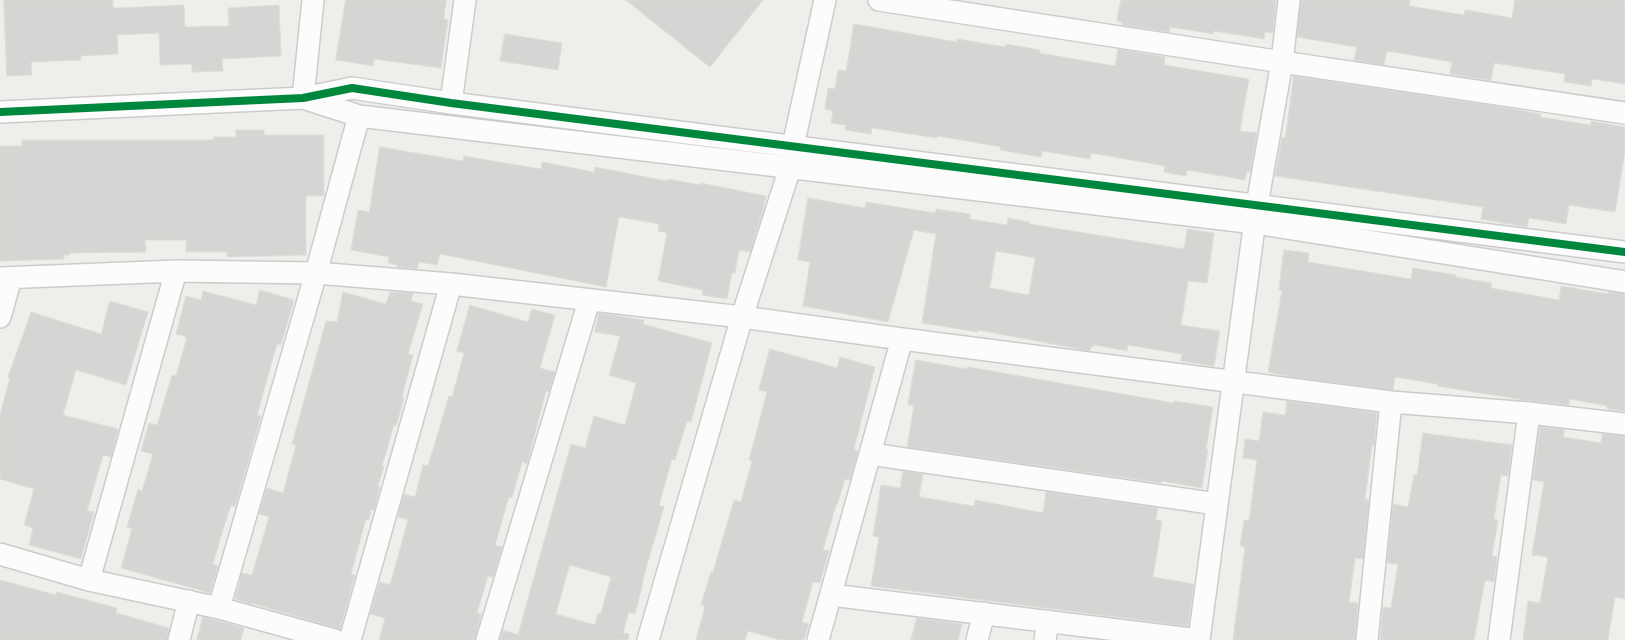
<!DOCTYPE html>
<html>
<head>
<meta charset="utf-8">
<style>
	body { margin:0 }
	canvas { display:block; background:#efeeea }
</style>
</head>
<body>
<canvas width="1625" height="640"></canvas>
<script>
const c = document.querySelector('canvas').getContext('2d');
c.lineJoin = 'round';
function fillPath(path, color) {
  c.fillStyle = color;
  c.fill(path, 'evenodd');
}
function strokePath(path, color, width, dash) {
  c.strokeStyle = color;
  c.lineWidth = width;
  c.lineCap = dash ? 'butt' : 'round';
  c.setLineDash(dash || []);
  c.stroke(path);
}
const building = new Path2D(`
	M 4,0 L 113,0 L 113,8 L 116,8 L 184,5 L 185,27 L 229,26 L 228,8 L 279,5 L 281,56 L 222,59 L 223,71 L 192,72 L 192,64 L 160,65 L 159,33 L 117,35 L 118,54 L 81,56 L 81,60 L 31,62 L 32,75 L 7,76 Z
	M 346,0 L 446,0 L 444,19 L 448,20 L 441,68 L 374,59 L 373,66 L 336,60 Z
	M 626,0 L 763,0 L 710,67 Z
	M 1121,0 L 1276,0 L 1273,33 L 1265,32 L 1264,39 L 1214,31 L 1214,34 L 1170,27 L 1169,32 L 1122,25 L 1122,22 L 1117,21 Z
	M 1301,0 L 1410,0 L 1409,6 L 1464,15 L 1465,10 L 1512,18 L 1515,0 L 1625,0 L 1625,84 L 1592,79 L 1591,86 L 1564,82 L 1565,74 L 1494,63 L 1491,80 L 1450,74 L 1452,62 L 1387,51 L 1384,65 L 1354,60 L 1357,47 L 1297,37 Z
	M 854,24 L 957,42 L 957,39 L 1006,47 L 1006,44 L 1040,50 L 1039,53 L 1115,66 L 1118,49 L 1165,57 L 1164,65 L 1249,79 L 1240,131 L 1257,133 L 1250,172 L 1247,171 L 1245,180 L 1187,170 L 1186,176 L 1164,172 L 1165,166 L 1091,153 L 1090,159 L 1042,151 L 1041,157 L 1000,150 L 1001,147 L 938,136 L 937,138 L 872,128 L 871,134 L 845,130 L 846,125 L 831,123 L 833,111 L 825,109 L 828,88 L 835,89 L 838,70 L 846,71 Z
	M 505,34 L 562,43 L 558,70 L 500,61 Z
	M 1294,76 L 1489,105 L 1541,114 L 1540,117 L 1591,125 L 1591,121 L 1625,127 L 1625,151 L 1615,212 L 1569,205 L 1566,224 L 1529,218 L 1527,227 L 1481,219 L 1483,207 L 1275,176 L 1282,137 L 1285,138 Z
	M 236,130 L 264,130 L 264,135 L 324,135 L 324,196 L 306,196 L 306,255 L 227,257 L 227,252 L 186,252 L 186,240 L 145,240 L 146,252 L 70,253 L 69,255 L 64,255 L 64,259 L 0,261 L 0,146 L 22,146 L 22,140 L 214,140 L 214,137 L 236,137 Z
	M 380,147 L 463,161 L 464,156 L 541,169 L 542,162 L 594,172 L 595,167 L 667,181 L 668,179 L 701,185 L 701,183 L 766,196 L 763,210 L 750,252 L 739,250 L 735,273 L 732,273 L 727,299 L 702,295 L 703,290 L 658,281 L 667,233 L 658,231 L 659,224 L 619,217 L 606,287 L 440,254 L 437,265 L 419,262 L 417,269 L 397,267 L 397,265 L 388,263 L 389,257 L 351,250 L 358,210 L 369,212 Z
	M 808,198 L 865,208 L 866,202 L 935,213 L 936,209 L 970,214 L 970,219 L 1007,225 L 1008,218 L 1029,222 L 1029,224 L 1184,249 L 1187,229 L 1214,233 L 1207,283 L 1188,281 L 1181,325 L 1220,331 L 1214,366 L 1181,361 L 1182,354 L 1128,345 L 1127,351 L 1094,345 L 1094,347 L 1091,347 L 1090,351 L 978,330 L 978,332 L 922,323 L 936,234 L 914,230 L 888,322 L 803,306 L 810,262 L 798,260 ZM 996,251 L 1035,258 L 1029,295 L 990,288 Z
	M 1284,250 L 1309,253 L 1308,262 L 1411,279 L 1413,268 L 1456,275 L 1455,277 L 1492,283 L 1491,288 L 1559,300 L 1561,286 L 1608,294 L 1608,292 L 1625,294 L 1625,411 L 1607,409 L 1607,406 L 1570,399 L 1569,405 L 1524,400 L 1437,386 L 1437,384 L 1395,377 L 1393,390 L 1291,377 L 1268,372 L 1282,290 L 1279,290 Z
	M 260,290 L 294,300 L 281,345 L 277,344 L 257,415 L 261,416 L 235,507 L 231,505 L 224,526 L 213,564 L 218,566 L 210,593 L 121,568 L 132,529 L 127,527 L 138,489 L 142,491 L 153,454 L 141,451 L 149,423 L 157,425 L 172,375 L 176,376 L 187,337 L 176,334 L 186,296 L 201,300 L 203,291 L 256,305 Z
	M 343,292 L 386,304 L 390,292 L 413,293 L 411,301 L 423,304 L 408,354 L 413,355 L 402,397 L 404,398 L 396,426 L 394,425 L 382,466 L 384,466 L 378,486 L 380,487 L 374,510 L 371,510 L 369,520 L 366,519 L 351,574 L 355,575 L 340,629 L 251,603 L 251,604 L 235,599 L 242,573 L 252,575 L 269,517 L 259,514 L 267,488 L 283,493 L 296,445 L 292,444 L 326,321 L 337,322 Z
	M 110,301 L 148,312 L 126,385 L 76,370 L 63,415 L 118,429 L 111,457 L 103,455 L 87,511 L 94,512 L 81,559 L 29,545 L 33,528 L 24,525 L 34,489 L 0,479 L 0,414 L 10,378 L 8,377 L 31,312 L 101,334 Z
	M 470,305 L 528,322 L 532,309 L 555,315 L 540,368 L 555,372 L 549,392 L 546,391 L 527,464 L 522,462 L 512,498 L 509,497 L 495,545 L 502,547 L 493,577 L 488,576 L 477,613 L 481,614 L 475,640 L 379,640 L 385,618 L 370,614 L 380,582 L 390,585 L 408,520 L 398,517 L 404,494 L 415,497 L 423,465 L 428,466 L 449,396 L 452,397 L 464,353 L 457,351 Z
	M 599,313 L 644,320 L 643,324 L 712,343 L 691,422 L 687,421 L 675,460 L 672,459 L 659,505 L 664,507 L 642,582 L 643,583 L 635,614 L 629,612 L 623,633 L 629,634 L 628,640 L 500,640 L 503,630 L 518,635 L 571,444 L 585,448 L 594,416 L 625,425 L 636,383 L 609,375 L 620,336 L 595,332 ZM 570,565 L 611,577 L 601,613 L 598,613 L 595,625 L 556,614 Z
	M 770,349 L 837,368 L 840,357 L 875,367 L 854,449 L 858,451 L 850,480 L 845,479 L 837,505 L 836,505 L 823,550 L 829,551 L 820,583 L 813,582 L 802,622 L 809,624 L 804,640 L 780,640 L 748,631 L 745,640 L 696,640 L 705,606 L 701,605 L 711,572 L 713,572 L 734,500 L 741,502 L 752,461 L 749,460 L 767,392 L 759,390 Z
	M 916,360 L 968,369 L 968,367 L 1174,403 L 1174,401 L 1213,407 L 1206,449 L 1208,449 L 1202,488 L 1162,481 L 1162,483 L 907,447 L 914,405 L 908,405 Z
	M 1287,401 L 1377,413 L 1374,446 L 1372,445 L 1365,499 L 1369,500 L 1363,559 L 1355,558 L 1349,602 L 1358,603 L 1355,640 L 1233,640 L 1245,547 L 1240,546 L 1244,520 L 1249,521 L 1257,460 L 1243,458 L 1245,439 L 1259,441 L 1263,412 L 1285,415 Z
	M 1540,427 L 1565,430 L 1563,437 L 1601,443 L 1602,434 L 1625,436 L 1625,599 L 1615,597 L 1608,640 L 1523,640 L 1528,601 L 1540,603 L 1548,557 L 1532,555 L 1544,482 L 1533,480 Z
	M 1423,433 L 1512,445 L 1508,476 L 1501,475 L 1494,519 L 1498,520 L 1492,556 L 1497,557 L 1494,582 L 1485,580 L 1474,640 L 1380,640 L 1383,607 L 1391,608 L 1398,564 L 1387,563 L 1393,504 L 1408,507 L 1414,475 L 1417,475 Z
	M 903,471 L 923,474 L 919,497 L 974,506 L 975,500 L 1043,513 L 1046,492 L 1158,508 L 1156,520 L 1162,521 L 1153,577 L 1194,584 L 1188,626 L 871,586 L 879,537 L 873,536 L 881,485 L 900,488 Z
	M 0,580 L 56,595 L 57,592 L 117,608 L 116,613 L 169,628 L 167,640 L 0,640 Z
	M 203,617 L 244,628 L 241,640 L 197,640 Z
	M 917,618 L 962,624 L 958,640 L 911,640 Z`);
fillPath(building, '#d6d5d3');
strokePath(building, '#deddd9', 1);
const street = new Path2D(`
	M 879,0 L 1282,62 L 1625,113
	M 303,98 L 359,116 L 1255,223 L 1625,282
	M 303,98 L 313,0
	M 451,103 L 465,0
	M 0,112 L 303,98 L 352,88 L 451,103 L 1625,252
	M 0,278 L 176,271 L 316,273 L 451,284 L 742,317 L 902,339 L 1391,402 L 1529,413 L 1625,424
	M 0,317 L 11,278
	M 870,454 L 1217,504
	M 0,554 L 89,580 L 219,608 L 335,640
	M 89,580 L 176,271
	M 831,595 L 1199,640
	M 219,608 L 316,273 L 359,116
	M 179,640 L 189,601
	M 350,640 L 451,284
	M 487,640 L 589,301
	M 648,640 L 742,317 L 790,168 L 793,146 L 825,0
	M 818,640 L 902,339
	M 977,640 L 984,613
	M 1045,640 L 1048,621
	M 1199,640 L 1257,205 L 1282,62 L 1289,0
	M 1367,640 L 1391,402
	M 1499,640 L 1529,413`);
strokePath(street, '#cbcccc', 24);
strokePath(street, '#fdfcfc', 21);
strokePath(new Path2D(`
	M 0,112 L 303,98 L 352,88 L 451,103 L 1625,252`), '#00873e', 8);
</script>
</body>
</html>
